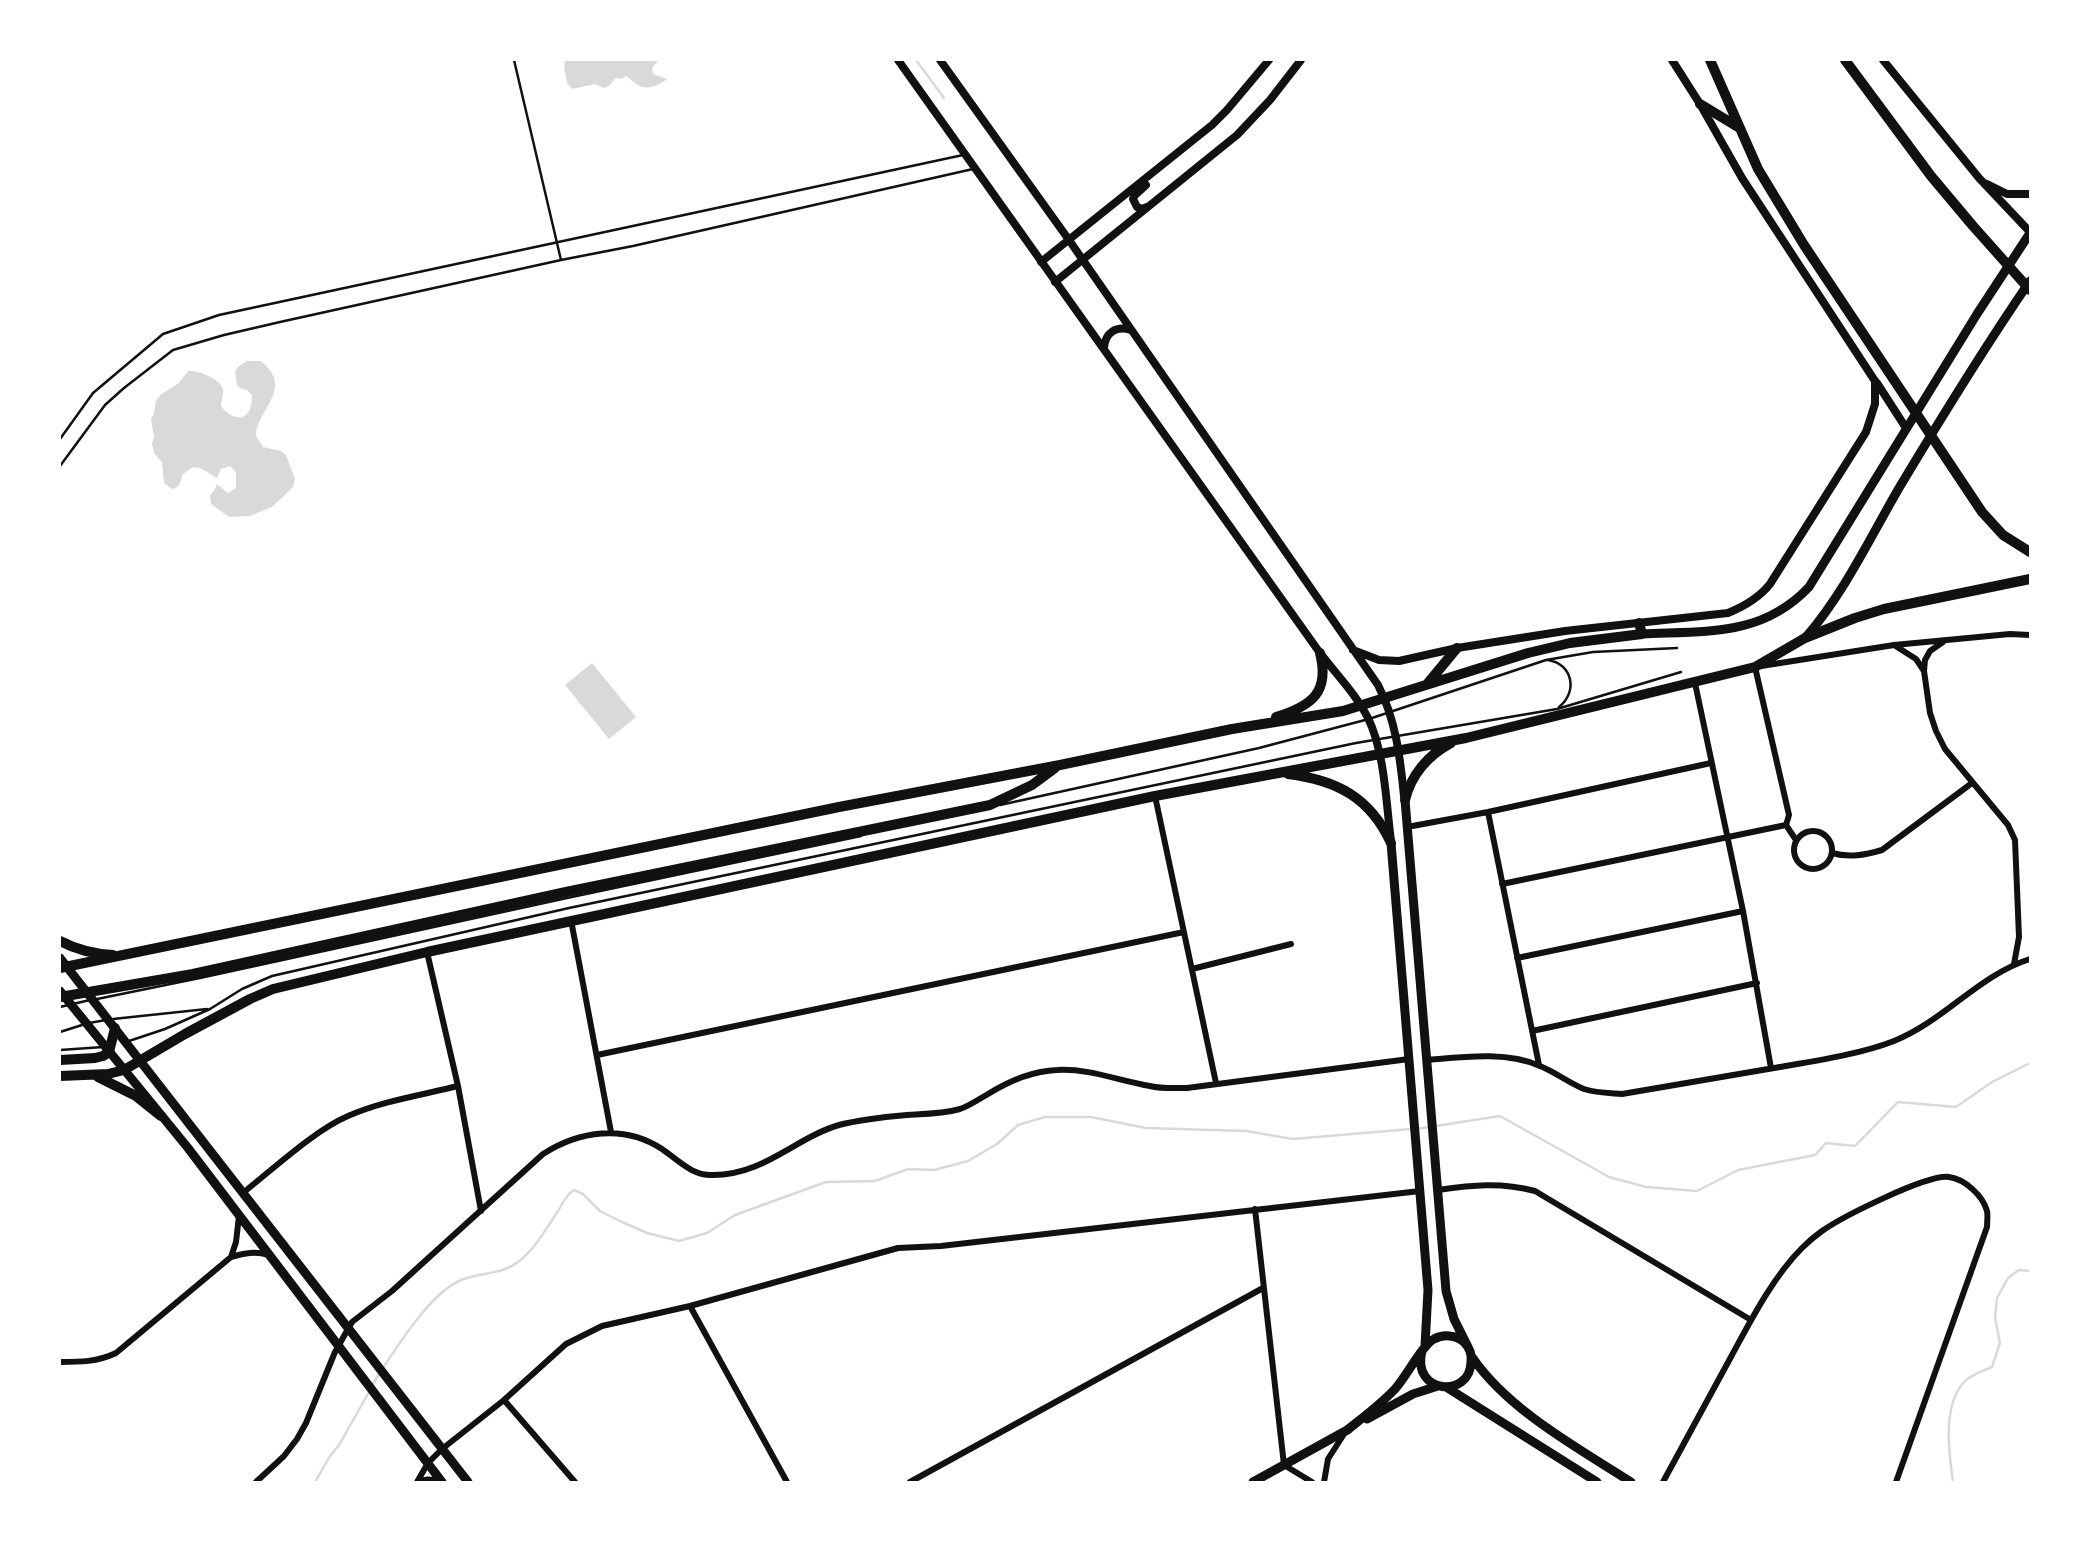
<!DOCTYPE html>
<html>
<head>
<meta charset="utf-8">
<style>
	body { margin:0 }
	#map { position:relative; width:2090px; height:1542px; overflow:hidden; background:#fff; font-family:"PT Sans",sans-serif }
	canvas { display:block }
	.frame { position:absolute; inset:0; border:61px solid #fff; pointer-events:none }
</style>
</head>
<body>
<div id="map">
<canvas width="2090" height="1542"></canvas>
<div class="frame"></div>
</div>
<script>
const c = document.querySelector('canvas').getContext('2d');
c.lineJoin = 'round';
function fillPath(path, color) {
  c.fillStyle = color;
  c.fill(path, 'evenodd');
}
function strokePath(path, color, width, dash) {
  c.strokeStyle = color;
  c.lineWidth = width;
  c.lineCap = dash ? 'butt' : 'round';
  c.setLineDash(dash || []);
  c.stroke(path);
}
fillPath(new Path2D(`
	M 565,60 L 659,60 L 652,68 L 653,74 L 667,79 C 658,86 645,92 635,83 C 632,81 629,78 626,76 L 621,79 L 615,78 L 610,85 L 604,88 L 595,84 L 572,89 L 567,83 C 566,75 563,68 565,60 Z
	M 247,361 L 261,361 C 295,389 257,409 256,436 L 263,447 L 281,451 L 286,455 L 295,479 L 293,487 L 272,507 L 250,516 L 229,517 L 211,504 L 210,495 L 214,491 L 217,484 L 228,493 L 236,488 L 236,472 L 230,466 L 221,469 L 217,478 L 200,468 L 193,467 L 182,475 C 181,482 180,488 172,489 L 164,483 L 162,462 L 154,453 L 152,444 L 154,436 L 151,420 L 154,413 L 156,401 L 160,395 L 179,383 L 188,371 C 198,370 219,378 223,389 C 224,394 221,400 221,406 C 236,425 253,420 252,395 L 247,390 L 242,389 L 237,385 L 235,371 L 239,366 Z
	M 592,663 L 636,717 L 609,739 L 565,685 Z`), '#d9d9d9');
strokePath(new Path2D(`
	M 916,60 L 944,98
	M 383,1368 C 400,1342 432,1292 461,1280 C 480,1272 501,1275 518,1262 C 534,1250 547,1228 558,1211 C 563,1203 565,1196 574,1190 L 583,1194 L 600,1211 L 620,1221 L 647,1233 L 679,1241 L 707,1233 L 735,1215 L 826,1182 L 875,1181 L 908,1169 L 934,1170 L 968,1161 L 997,1144 L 1018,1125 L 1045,1117 L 1091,1117 L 1146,1128 L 1246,1131 L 1293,1139 L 1423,1128 L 1500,1116 L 1609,1177 L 1646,1187 L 1697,1191 L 1738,1170 L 1815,1155 L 1826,1143 L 1855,1146 L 1898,1102 L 1956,1107 L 1992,1082 L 2030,1063
	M 372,1386 L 379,1374
	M 315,1482 L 330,1456 L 339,1445 L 369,1392
	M 1953,1482 C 1949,1453 1942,1406 1964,1382 C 1970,1375 1983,1371 1992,1367 L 2000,1343 L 1995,1318 L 1997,1298 L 2008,1278 L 2019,1270 L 2030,1271`), '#d9d9d9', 2.5);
strokePath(new Path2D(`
	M 514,60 L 561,260
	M 60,439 L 93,393 L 163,334 L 219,315 L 963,155
	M 60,466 L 105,405 L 124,388 L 173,350 L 224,335 L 280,322 L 561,260 L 633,246 L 973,169
	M 1548,660 C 1573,664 1578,692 1559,707
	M 1372,718 L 1546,660 L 1593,652 L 1677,648
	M 1000,805 L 1259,748 L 1365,720
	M 97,999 L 200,978 L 567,898 L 861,836
	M 60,1007 L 90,1000
	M 113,1019 L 207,1009
	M 89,1023 L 106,1020
	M 60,1032 L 82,1025
	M 129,1041 L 165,1029 L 210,1009 L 242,989 L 272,976 L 569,908 L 1356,743 L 1557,709 L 1681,672
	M 60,1050 L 103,1047`), '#111', 2.5);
strokePath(new Path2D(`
	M 1943,642 L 1930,651 L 1925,660 L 1924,671 L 1930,713 L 1936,731 L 1945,749 L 2008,825 L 2015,840 L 2019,937 L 2014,964
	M 1894,645 L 1916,659 L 1924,671
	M 1695,683 L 1743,911 L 1771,1068
	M 1155,796 L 1216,1083
	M 1488,812 L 1539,1065
	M 1407,827 L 1488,812 L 1711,763
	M1794 850a19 19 0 1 1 38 0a19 19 0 1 1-38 0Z
	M 1796,840 L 1786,825 L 1789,815 L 1755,667 L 1894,645 L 2010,634 L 2030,635
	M 1832,853 C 1849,858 1865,855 1882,850 L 1972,783
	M 1502,884 L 1786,825
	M 571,920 L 611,1132
	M 427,952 L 458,1086 L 481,1211
	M 1517,958 L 1743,911
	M 1192,969 L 1291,944
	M 1532,1031 L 1757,983
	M 597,1055 L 1184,932
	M 1427,1060 C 1463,1057 1506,1051 1540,1066 C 1555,1072 1569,1083 1584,1089 C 1596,1093 1609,1093 1622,1094 C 1674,1085 1727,1076 1780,1067 C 1815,1061 1861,1054 1894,1041 C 1944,1021 1979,975 2030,959
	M 1438,1190 C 1472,1185 1501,1182 1535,1191 L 1751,1320
	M 244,1192 C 273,1169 315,1130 348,1116 C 382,1101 422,1095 458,1086
	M 1255,1209 L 1284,1465 L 1312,1482
	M 231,1257 L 236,1242 L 239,1216
	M 690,1306 L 787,1482
	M 60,1362 C 80,1362 97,1362 116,1353 L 231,1257 C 245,1253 255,1251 269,1255
	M 504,1400 L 575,1482
	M 256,1482 L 284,1456 L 297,1439 L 306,1423 L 335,1352 L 352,1322 L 392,1291 L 543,1154 C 579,1131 624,1124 662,1149 C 678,1160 692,1176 713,1175 C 764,1175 795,1138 839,1125 C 862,1119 884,1117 907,1115 C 925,1114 942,1114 960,1109 C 969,1106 979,1099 988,1094 C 1009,1081 1032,1071 1057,1070 C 1088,1068 1120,1081 1150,1086 C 1162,1089 1175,1088 1187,1088 L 1409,1059
	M 417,1482 L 428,1463 L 442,1449 L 504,1400 L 566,1344 L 602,1326 L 690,1306 L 898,1248 L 941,1246 L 1420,1191
	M 910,1482 L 1263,1288
	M 1324,1482 L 1328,1459 L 1344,1434
	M 1663,1482 C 1686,1440 1709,1398 1732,1355 C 1751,1320 1773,1277 1802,1248 C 1808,1242 1815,1236 1822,1231 C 1842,1217 1927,1174 1949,1177 C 1965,1179 1983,1196 1987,1211 C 1988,1216 1987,1222 1987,1227 L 1896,1482`), '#111', 6);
strokePath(new Path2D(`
	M 898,60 L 1320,653 C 1336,674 1356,694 1368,718 C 1385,753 1386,803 1391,841
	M 940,60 L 1069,240 L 1378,685 C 1396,720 1400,757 1404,796
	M 1883,60 L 1979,178 L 2030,232
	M 1987,184 L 2007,194 L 2030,194
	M 1146,185 L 1135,195 L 1133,199 L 1137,207 L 1142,209 L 1147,207
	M 1041,262 L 1212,125 L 1227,110 L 1269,60
	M 1055,282 L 1237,135 L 1270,100 L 1301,60
	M 1104,348 C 1105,333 1116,325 1131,330
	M 1877,383 L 1906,428
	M 1353,650 L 1379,660 L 1399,661 L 1457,648 L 1565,631 L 1728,613 C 1745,606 1759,598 1770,584 L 1866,432 L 1875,404 L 1875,381 L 1742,178 L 1700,104 L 1672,60`), '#111', 8);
strokePath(new Path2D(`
	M 1642,634 C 1705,631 1762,637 1809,587 L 1977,314 L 2030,233
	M 1806,637 C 1844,593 1870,538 1899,488 C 1941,418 1984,348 2030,281
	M 1405,800 L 1446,1291 L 1454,1319 L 1468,1347
	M 1391,843 L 1428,1290 L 1425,1346
	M 60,958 L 468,1482
	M 60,991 L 188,1148 L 442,1482
	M 1472,1357 C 1508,1410 1578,1448 1631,1482
	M 1446,1387 L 1597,1482
	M 1367,1419 L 1413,1394 L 1438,1386
	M 1346,1431 C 1362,1418 1380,1405 1395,1389 C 1406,1377 1423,1344 1434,1339 C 1443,1334 1456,1335 1464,1342 C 1469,1347 1472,1354 1471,1362 C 1470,1399 1411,1394 1422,1351
	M 422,1482 L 428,1481 L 440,1482
	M 1253,1482 L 1349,1429`), '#111', 9);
strokePath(new Path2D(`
	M 1428,683 L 1457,648
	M 1276,717 C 1312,706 1330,692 1320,653
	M 1288,774 C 1336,780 1370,797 1391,843
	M 1405,800 C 1411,775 1428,755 1451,743
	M 60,941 C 77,950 94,954 113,955
	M 60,968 L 839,807 L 1060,765 L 1232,729 L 1343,711 L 1528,653 L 1570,643 L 1642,634 L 1639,623
	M 60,997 L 193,974 L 566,892 L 990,805 L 1032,785 L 1055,768
	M 60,1060 L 95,1058 L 103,1056 L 109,1052 L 115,1028
	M 60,1076 L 108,1074 L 124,1070 L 185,1034 L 250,999 L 273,989 L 427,952 L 1155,796 L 1466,738 L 1755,667 L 1805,638 L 1855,618 L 1884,609 L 2030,579
	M 98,1077 L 136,1096 L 161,1116`), '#111', 10);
strokePath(new Path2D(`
	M 1710,60 L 1758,169 L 1804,245 L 1982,512 L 2003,535 L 2030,552
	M 1845,60 L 1931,176 L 1973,226 L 2030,290
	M 1700,104 L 1738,127`), '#111', 10);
</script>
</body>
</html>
